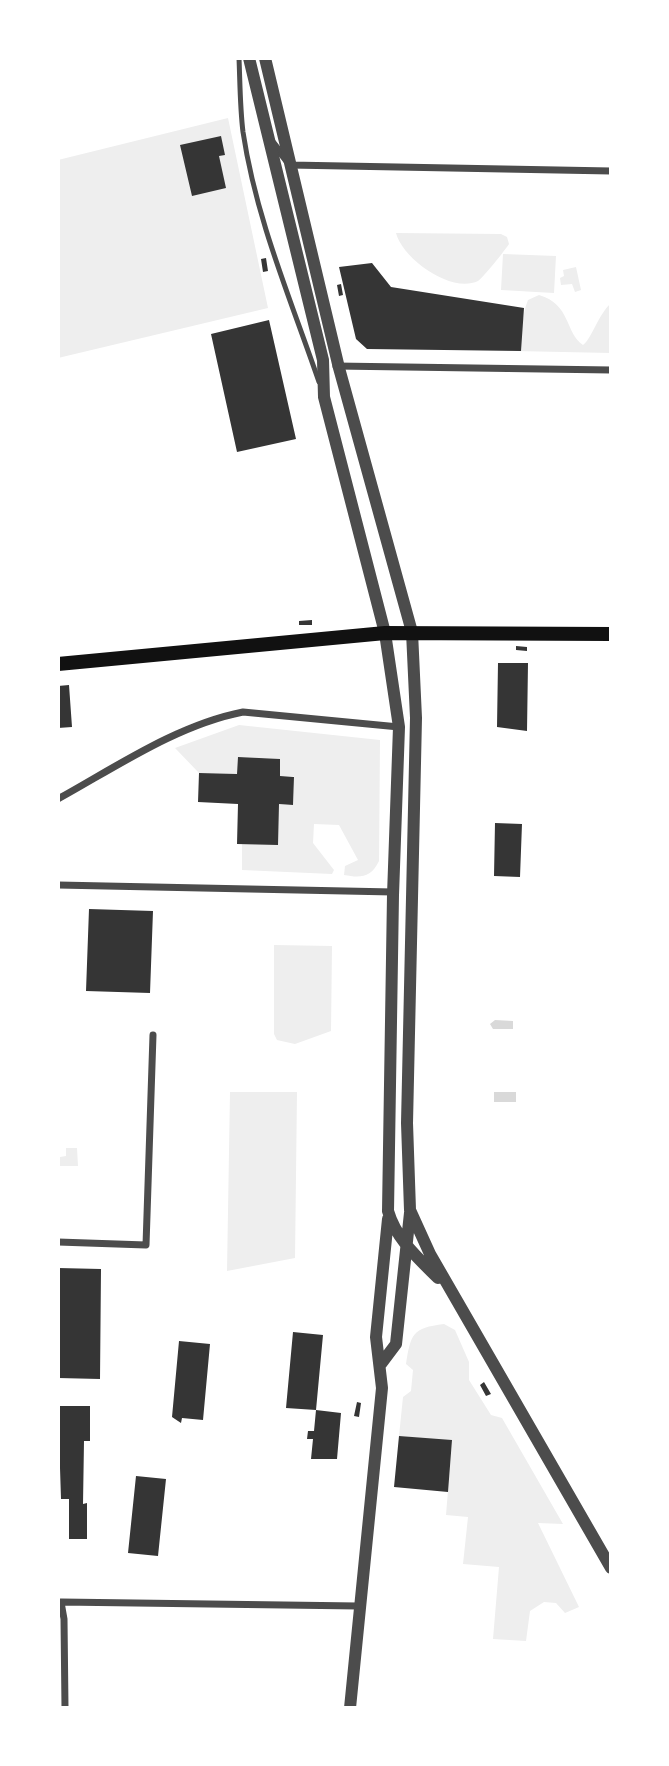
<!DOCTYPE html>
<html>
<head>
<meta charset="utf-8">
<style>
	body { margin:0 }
	#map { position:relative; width:669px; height:1766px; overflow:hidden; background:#fff; font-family:Barlow,sans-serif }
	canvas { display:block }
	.frame { position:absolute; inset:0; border:60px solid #fff; pointer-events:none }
</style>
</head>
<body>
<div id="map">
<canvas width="669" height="1766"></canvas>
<div class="frame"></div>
</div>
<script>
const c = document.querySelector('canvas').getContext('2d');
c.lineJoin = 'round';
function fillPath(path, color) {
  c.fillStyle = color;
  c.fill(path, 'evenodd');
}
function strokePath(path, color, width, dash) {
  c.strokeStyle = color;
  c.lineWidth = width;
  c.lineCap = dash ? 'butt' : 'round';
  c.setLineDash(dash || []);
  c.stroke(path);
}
fillPath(new Path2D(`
	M 228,118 L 268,308 L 58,358 L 58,160 Z
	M 396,233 L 501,234 L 507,237 L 509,244 C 506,249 482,279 478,281 C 451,294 402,258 396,233 Z
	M 503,254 L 556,256 L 554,293 L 501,290 Z
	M 576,267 L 581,290 L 575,292 L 572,284 L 561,285 L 560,278 L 564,276 L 563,270 Z
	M 539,295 C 571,304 565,333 583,345 C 591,340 598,315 611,303 L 611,353 L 515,351 C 524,333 521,317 528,300 Z
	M 239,725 L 380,740 L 379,861 C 371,878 360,878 344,875 L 345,866 L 358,860 L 339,825 L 314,824 L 313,843 L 334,870 L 332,874 L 242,870 L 242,844 L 279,804 L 293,805 L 294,776 L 280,776 L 280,759 L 239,757 L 237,774 L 199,773 L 175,748 Z
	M 274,945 L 332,946 L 331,1031 L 295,1044 L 277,1040 L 274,1034 Z
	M 230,1092 L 297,1092 L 295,1258 L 227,1271 Z
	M 66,1148 L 77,1148 L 78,1166 L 60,1166 L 60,1157 L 66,1156 Z
	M 444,1324 L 455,1330 L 469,1362 L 469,1380 L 491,1415 L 502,1418 L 563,1524 L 538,1523 L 579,1607 L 565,1613 L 556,1603 L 544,1602 L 530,1611 L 526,1641 L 493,1639 L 499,1567 L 463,1564 L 468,1517 L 446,1515 L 452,1441 L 399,1436 L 403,1397 L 411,1391 L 413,1370 L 406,1364 C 411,1334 412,1328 444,1324 Z`), '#eee');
fillPath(new Path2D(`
	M 495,1020 L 513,1021 L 513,1029 L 493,1029 L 490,1024 Z
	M 494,1092 L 516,1092 L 516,1102 L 494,1102 Z`), '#d9d9d9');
fillPath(new Path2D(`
	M 221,136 L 225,155 L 219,156 L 226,188 L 192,196 L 180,145 Z
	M 266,258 L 268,271 L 263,272 L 261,259 Z
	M 372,263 L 391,287 L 524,308 L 521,351 L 367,349 L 356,339 L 339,267 Z
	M 341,284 L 343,295 L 339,296 L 337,285 Z
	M 269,320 L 296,439 L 237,452 L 211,334 Z
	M 312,620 L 312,625 L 299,625 L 299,621 Z
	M 516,646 L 527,647 L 527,651 L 516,650 Z
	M 498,663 L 528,663 L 527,731 L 497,727 Z
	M 69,685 L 72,727 L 58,728 L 58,686 Z
	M 238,757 L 280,759 L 280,776 L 294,777 L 293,805 L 279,804 L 278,845 L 237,844 L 238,804 L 198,802 L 199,773 L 237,774 Z
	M 495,823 L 522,824 L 520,877 L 494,876 Z
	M 89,909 L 153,911 L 150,993 L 86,991 Z
	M 58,1268 L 101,1269 L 100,1379 L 58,1378 Z
	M 293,1332 L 323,1335 L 316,1410 L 286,1408 Z
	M 179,1341 L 210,1344 L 203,1420 L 182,1418 L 181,1423 L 172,1417 Z
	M 484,1382 L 491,1394 L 486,1396 L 480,1385 Z
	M 357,1402 L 361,1403 L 359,1417 L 354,1416 Z
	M 58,1406 L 90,1406 L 90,1441 L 84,1441 L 83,1504 L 87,1503 L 87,1539 L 69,1539 L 69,1499 L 61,1499 Z
	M 316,1410 L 341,1413 L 337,1459 L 311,1459 L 313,1439 L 307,1439 L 308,1431 L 314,1431 Z
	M 399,1436 L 452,1440 L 448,1492 L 394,1487 Z
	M 136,1476 L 166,1479 L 158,1556 L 128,1553 Z`), '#353535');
strokePath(new Path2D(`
	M 239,58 C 240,82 240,108 243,132 C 256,219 291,300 319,382`), '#4c4c4c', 5);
strokePath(new Path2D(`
	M 273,143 L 290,165 L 611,171
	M 336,366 L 611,370
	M 58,799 C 116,767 177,725 243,712 L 399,727
	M 58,885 L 393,892
	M 58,1242 L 146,1245 L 153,1035
	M 65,1708 L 64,1619 L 61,1602 L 358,1606`), '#4c4c4c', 7);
strokePath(new Path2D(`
	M 249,58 L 323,360 L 324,397 L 385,633 L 399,727 L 393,895 L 388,1211 C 396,1239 418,1258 438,1278
	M 265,58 L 339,368 L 412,632 L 416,718 L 407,1123 L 410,1210 L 430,1254 L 611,1568
	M 381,1364 L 396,1344 L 410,1213
	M 350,1708 L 382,1388 L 376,1337 L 388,1219`), '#4c4c4c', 12);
strokePath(new Path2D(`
	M 58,664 L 385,633 L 611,634`), '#111', 14);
</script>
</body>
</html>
